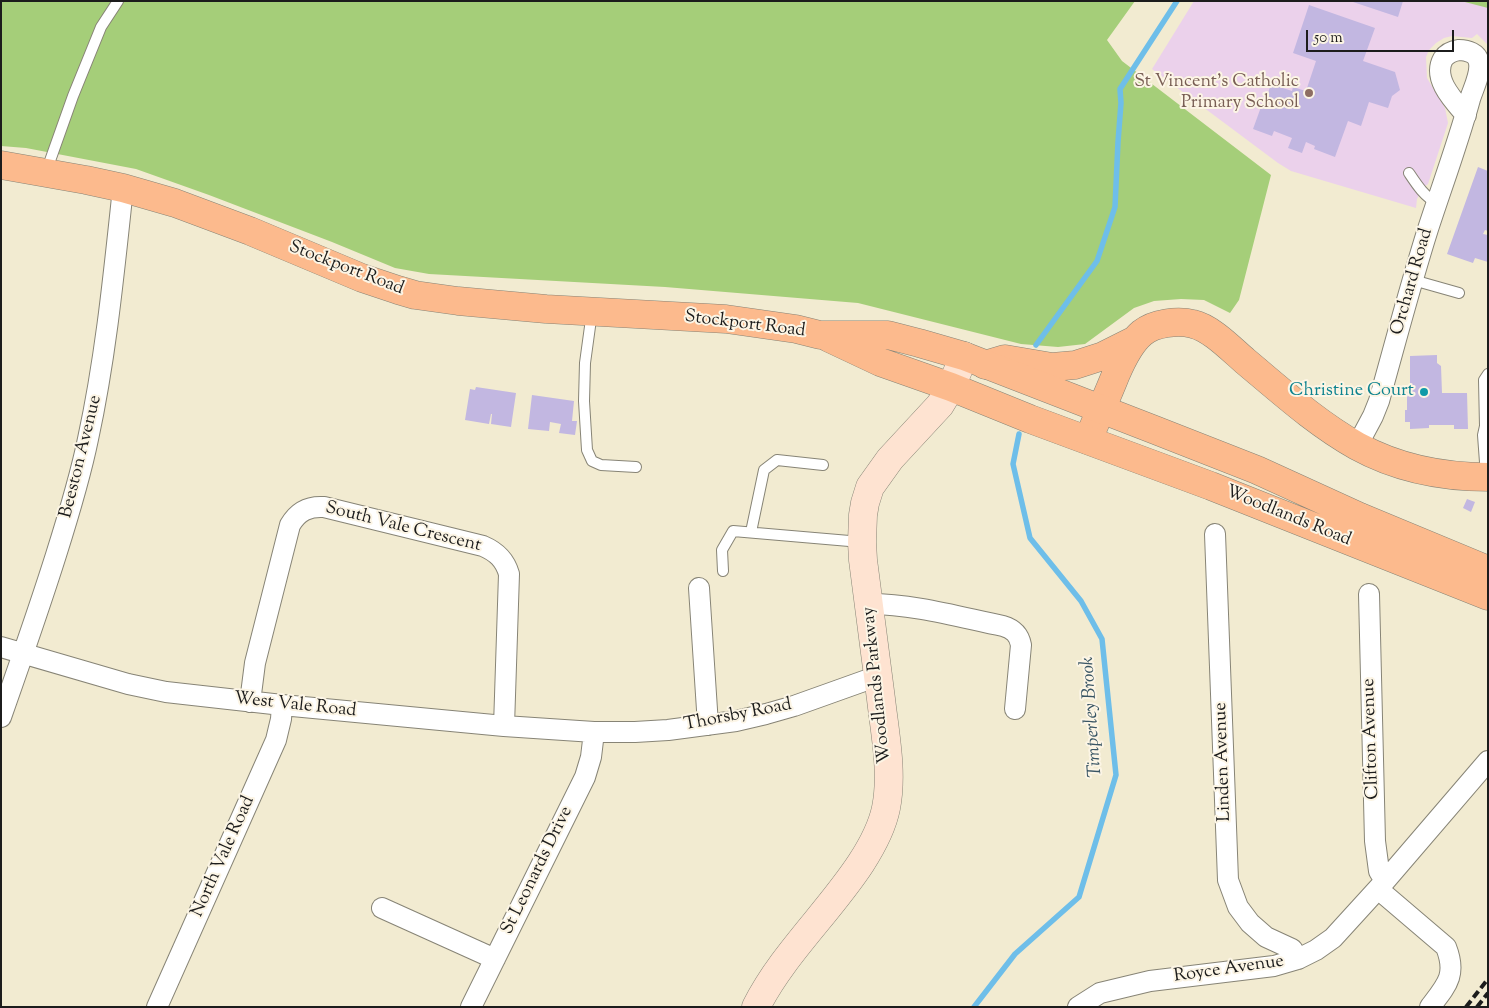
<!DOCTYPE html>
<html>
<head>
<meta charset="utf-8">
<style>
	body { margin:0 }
	#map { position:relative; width:1489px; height:1008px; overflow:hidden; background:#f2ebd1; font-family:"Sorts Mill Goudy",serif }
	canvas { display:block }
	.frame { position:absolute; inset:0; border:2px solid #1c1c1c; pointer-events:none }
	.scale { position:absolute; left:1306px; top:30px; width:148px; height:22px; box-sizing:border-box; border:2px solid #1c1c1c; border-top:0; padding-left:6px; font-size:15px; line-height:18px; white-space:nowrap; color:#1c1c1c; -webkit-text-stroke:4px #fcf5e5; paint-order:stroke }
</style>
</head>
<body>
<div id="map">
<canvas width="1489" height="1008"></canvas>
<div class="frame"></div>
<div class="scale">50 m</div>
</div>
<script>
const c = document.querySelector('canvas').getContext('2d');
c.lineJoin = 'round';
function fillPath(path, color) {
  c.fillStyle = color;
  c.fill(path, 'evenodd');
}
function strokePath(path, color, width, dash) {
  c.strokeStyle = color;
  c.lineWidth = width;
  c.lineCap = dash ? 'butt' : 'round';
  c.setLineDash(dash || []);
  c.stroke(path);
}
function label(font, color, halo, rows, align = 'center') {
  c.font = font + ' "Sorts Mill Goudy",serif';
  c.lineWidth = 4;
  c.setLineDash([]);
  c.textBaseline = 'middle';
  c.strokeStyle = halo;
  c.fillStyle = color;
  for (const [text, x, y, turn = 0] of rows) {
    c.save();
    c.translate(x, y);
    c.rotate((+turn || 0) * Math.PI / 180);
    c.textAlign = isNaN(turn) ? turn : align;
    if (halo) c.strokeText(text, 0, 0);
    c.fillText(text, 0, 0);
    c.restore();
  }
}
fillPath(new Path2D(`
	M 1194,1 L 1488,1 L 1488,45 L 1477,34 L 1472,38 L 1452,36 L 1444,38 L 1436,43 L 1429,50 L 1426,57 L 1427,78 L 1445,108 L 1448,123 L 1428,184 L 1424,187 L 1417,199 L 1416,208 L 1291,171 L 1278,163 L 1152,69 Z`), '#ebd1eb');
fillPath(new Path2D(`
	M 1,1 L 1135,1 L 1107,40 L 1122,61 L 1271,175 L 1239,300 L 1230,313 L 1204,300 L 1181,299 L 1154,301 L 1134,308 L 1085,344 L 1058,347 L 1021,344 L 858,303 L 665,287 L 429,274 L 395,268 L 332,242 L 209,195 L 136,169 L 26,148 L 1,146 Z
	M 1461,1 L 1488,1 L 1488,8 Z`), '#a5ce79');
strokePath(new Path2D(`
	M 1036,345 L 1097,261 L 1115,207 L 1118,142 L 1121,103 L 1120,89 L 1177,1
	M 974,1007 L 1015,954 L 1079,897 L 1116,775 L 1102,639 L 1081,601 L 1030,538 L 1013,464 L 1019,434`), '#6ebee9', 5.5);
fillPath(new Path2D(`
	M 1350,1 L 1403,1 L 1398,17 Z
	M 1309,5 L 1375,28 L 1363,61 L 1395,72 L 1400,90 L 1392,96 L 1388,108 L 1369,102 L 1361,126 L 1348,121 L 1335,157 L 1314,149 L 1315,146 L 1306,142 L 1302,153 L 1288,148 L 1292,138 L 1274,131 L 1272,136 L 1253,129 L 1261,107 L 1263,108 L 1271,84 L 1292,91 L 1293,87 L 1306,91 L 1316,61 L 1293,53 Z
	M 1478,167 L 1488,171 L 1488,231 L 1485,230 L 1483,234 L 1488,235 L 1488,262 L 1475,258 L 1473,263 L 1447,254 Z
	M 1437,355 L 1437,363 L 1441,366 L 1442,393 L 1467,393 L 1468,429 L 1454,429 L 1454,425 L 1429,425 L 1429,428 L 1410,429 L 1410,422 L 1405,422 L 1405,410 L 1407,410 L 1407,392 L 1410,392 L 1410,356 Z
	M 476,387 L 516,393 L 511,427 L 491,424 L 492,414 L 491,414 L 489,424 L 465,420 L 470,389 L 475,390 Z
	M 532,395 L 574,401 L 572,421 L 577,421 L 575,435 L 559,433 L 561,424 L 550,422 L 549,431 L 528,429 Z
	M 1467,499 L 1475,502 L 1471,512 L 1463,508 Z`), '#c2b7e1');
const lane = new Path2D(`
	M 46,172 L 73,96 L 101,27 L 118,1
	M 1409,173 C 1417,185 1424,196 1437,203
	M 1413,280 L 1459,293
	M 592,312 L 585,363 L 584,401 L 587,450 L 592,461 L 601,465 L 636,467
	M 1486,476 L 1483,435 L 1485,426 L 1484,380 L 1488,374
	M 751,532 L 764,470 L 777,460 L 823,465
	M 723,571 L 722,550 L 733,531 L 861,542`);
const street = new Path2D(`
	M 1357,446 L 1373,416 L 1379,401 C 1395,344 1410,286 1428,229 C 1442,186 1458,143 1470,99 C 1473,89 1481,74 1479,63 C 1478,53 1467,50 1459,50 C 1452,51 1447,53 1443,59 C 1432,79 1454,101 1466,115
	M 1215,534 L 1228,880 L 1238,907 L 1250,923 L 1266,937 L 1292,949 L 1298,959
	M 699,588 L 708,725
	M 1369,594 L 1375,841 L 1379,871 L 1385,881
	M 869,604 C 914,604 959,617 1003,626 C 1013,629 1019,634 1021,645 L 1015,709
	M 1,647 L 128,684 L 166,692 L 282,705 L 504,726 L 594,732 L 635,732 L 668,730 L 736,721 L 766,714 L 794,706 L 878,676
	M 250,702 L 255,663 L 290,525 C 298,511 309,506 324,507 L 483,546 C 497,552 505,560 509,574 L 504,726
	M 1,717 C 20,663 39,609 56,555 C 68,517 80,478 88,439 C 106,356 114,272 123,188
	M 1378,889 L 1446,947 C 1457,975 1447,985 1430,1007
	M 382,908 L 495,959
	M 157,1007 L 276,740 L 281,719 L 282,705
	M 471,1007 L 585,777 L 591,757 L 594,732
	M 1078,1007 L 1100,993 L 1150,981 L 1274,966 L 1298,959 L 1316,950 L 1333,938 L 1385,881 L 1488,761`);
const secondary = new Path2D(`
	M 756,1007 C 782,955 829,912 861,863 C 872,846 882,828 886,808 C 893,773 885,734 881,699 C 875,652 869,606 863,560 L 862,542 L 863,515 L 865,503 L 870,487 L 890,459 L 940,405 L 951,387 L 964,356`);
const primary = new Path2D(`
	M 985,365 L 1005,359 L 1052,367 L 1075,365 L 1103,356 L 1135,340
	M 1088,440 C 1097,418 1107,397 1116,374 C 1122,360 1130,343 1142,333 C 1154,323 1178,320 1193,324 C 1211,328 1231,349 1245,361 C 1281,391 1316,423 1357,446 C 1397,468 1442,477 1488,477`);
const highway = new Path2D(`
	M 1,165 L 86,180 L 123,188 L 175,203 L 250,231 L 362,278 L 398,290 L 415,295 L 458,301 L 546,309 L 726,319 L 796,329 L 820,335 L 888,335 L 919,343 L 964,356 L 1155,430 L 1257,470 L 1360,517 L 1488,570
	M 829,338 L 880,362 L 951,387 L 1030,419 L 1211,486 L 1488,596`);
strokePath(lane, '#878476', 12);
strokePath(street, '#878476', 22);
strokePath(secondary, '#878476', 29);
strokePath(primary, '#878476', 29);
strokePath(highway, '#878476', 29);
strokePath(lane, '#fff', 10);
strokePath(street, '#fff', 20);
strokePath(secondary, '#fee3d1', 28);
strokePath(primary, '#fcba8d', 28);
strokePath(highway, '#fcba8d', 28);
strokePath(new Path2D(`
	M 1466,1007 L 1488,979
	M 1477,1007 L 1488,993`), '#1c1c1c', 4, [8, 4]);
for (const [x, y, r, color] of [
	[1309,93,5,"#8d6e63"],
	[1424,392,5,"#0f9aa8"]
]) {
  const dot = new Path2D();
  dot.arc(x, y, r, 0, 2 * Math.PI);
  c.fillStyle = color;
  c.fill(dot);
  strokePath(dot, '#fcf5e5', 2);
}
label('18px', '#785e54', '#fcf5e5', [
	["St Vincent's Catholic",1299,83],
	["Primary School",1299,104]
], 'right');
label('18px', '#1c1c1c', '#fcf5e5', [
	["Stockport Road",346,269,21],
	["Orchard Road",1413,282,-74],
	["Stockport Road",745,325,7],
	["Beeston Avenue",82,457,-76],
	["Woodlands Road",1288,517,22],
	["South Vale Crescent",403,528,14],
	["Woodlands Parkway",878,685,-96],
	["West Vale Road",295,706,6],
	["Thorsby Road",738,716,-11],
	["Clifton Avenue",1372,739,-92],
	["Linden Avenue",1224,762,-92],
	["North Vale Road",224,857,-66],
	["St Leonards Drive",538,871,-64],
	["Royce Avenue",1229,970,-8]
]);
label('18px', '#0d838f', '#fcf5e5', [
	["Christine Court",1414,392]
], 'right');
label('italic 19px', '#395564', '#fcf5e5', [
	["Timperley Brook",1093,717,-94]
]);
</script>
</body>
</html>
